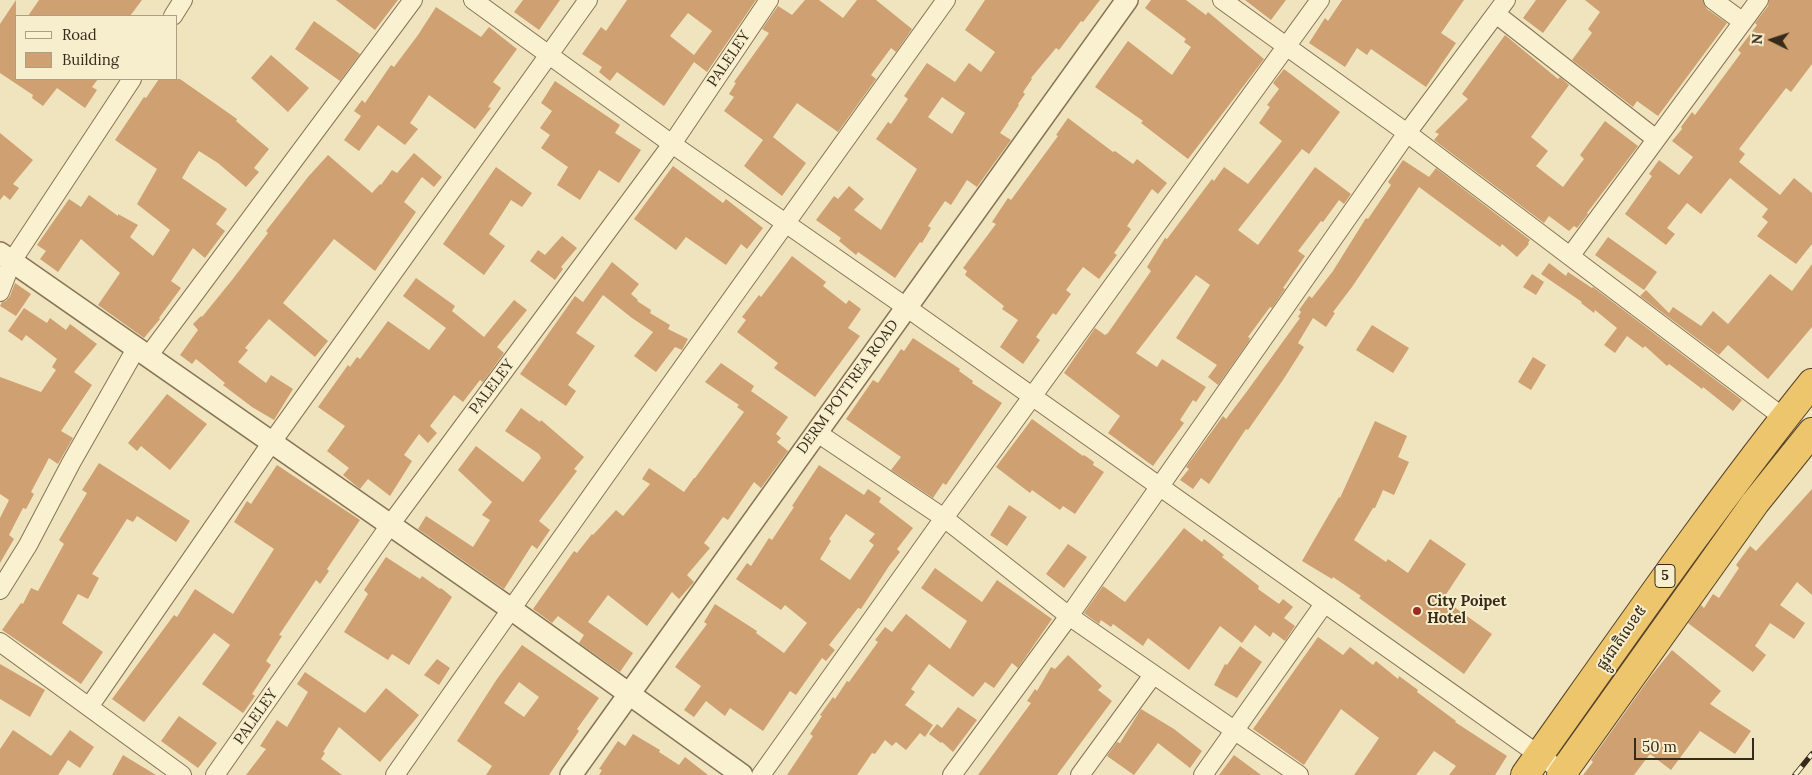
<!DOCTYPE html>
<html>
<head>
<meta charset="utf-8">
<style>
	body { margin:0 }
	#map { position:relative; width:1812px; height:775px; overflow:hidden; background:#efe4bd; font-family:Lora,serif }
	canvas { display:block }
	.legend { position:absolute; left:15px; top:15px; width:162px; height:65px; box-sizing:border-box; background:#f7eecd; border:1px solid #aaa086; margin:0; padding:6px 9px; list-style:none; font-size:15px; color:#362a1b }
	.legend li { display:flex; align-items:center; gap:10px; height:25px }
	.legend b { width:25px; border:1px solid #aaa086 }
	.north { position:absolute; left:1747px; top:15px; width:50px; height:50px; -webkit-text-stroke:4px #f7eecd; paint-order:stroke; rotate:274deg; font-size:14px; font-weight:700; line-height:20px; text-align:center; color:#362a1b }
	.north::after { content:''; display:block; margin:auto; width:18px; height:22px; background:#362a1b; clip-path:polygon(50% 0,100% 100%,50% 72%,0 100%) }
	.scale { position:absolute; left:1634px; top:738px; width:120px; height:22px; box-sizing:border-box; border:2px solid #362a1b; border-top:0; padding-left:6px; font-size:15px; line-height:18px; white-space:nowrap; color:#362a1b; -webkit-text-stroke:4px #f7eecd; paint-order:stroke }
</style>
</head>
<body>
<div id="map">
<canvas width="1812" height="775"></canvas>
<ul class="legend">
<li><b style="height:6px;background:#faf1d0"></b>Road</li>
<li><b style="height:14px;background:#cfa071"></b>Building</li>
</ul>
<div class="north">N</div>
<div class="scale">50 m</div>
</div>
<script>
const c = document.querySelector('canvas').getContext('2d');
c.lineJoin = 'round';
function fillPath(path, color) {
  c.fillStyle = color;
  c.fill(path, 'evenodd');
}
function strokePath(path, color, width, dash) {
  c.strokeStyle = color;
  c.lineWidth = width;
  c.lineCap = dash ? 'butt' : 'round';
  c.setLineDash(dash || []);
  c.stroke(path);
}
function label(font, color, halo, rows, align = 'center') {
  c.font = font + ' Lora,"Noto Sans Khmer",serif';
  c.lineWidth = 4;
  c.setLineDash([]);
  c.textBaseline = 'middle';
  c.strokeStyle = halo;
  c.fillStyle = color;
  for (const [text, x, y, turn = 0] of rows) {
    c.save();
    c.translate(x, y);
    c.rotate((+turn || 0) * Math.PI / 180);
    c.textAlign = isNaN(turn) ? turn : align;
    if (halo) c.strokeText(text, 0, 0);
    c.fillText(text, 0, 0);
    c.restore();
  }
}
fillPath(new Path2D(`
	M 16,0 L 16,79 L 98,79 L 92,87 L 97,90 L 85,108 L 57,88 L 43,106 L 32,98 L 33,95 L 0,73 L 0,24 Z
	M 39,0 L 142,0 L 130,16 L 28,16 Z
	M 336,0 L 398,0 L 375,30 Z
	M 523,0 L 560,0 L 539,30 L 514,12 Z
	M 627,0 L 756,0 L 707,72 L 694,62 L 664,106 L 617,72 L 610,81 L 599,72 L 602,67 L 582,54 L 601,27 L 606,31 ZM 688,13 L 712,31 L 694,55 L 670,36 Z
	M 805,0 L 819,0 L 843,18 L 857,0 L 876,0 L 912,29 L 896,52 L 891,48 L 871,75 L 876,79 L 838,132 L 797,103 L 773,137 L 806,163 L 782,196 L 744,166 L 763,140 L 724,111 L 734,97 L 729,94 L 736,83 L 734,82 L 769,33 L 762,29 L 778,6 L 792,15 Z
	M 985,0 L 1100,0 L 1083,22 L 1081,21 L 1059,50 L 1056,48 L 1031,78 L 1032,79 L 1023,92 L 1025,94 L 1018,104 L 1019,105 L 1000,133 L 1011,140 L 979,184 L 977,187 L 967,180 L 951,205 L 945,201 L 928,226 L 931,228 L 922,243 L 920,242 L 895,278 L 858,252 L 856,255 L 839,241 L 841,238 L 816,220 L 834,196 L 838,199 L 849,186 L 864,199 L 854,210 L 881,230 L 917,169 L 876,139 L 888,122 L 891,124 L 908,99 L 904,96 L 927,63 L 955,82 L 969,63 L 981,72 L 995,52 L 965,30 ZM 942,97 L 965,113 L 952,134 L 928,117 Z
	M 1151,0 L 1186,0 L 1206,15 L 1208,12 L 1264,59 L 1188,159 L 1141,123 L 1143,121 L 1095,87 L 1128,41 L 1172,75 L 1191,47 L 1184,42 L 1186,39 L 1145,8 Z
	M 1245,0 L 1286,0 L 1271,20 Z
	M 1342,0 L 1464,0 L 1441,33 L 1456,43 L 1426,87 L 1371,49 L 1367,55 L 1357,48 L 1345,67 L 1309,43 L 1325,18 L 1328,21 Z
	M 1536,0 L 1567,0 L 1543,33 L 1523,18 Z
	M 1585,0 L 1703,0 L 1707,9 L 1727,23 L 1658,116 L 1637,101 L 1633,107 L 1572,60 L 1592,33 L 1588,29 L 1600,12 Z
	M 1769,0 L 1812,0 L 1812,64 L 1791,92 L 1786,88 L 1739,149 L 1745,154 L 1739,162 L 1780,195 L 1794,178 L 1812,193 L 1812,244 L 1796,264 L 1757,236 L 1768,222 L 1762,217 L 1768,209 L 1730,178 L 1701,214 L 1687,203 L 1667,228 L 1675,234 L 1666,245 L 1625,214 L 1652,176 L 1649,174 L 1659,160 L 1679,175 L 1693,157 L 1672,141 L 1682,129 L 1681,127 L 1692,112 L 1695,115 L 1741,53 L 1738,50 L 1757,25 L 1755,23 L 1768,6 Z
	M 436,7 L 481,37 L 489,27 L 517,49 L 493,82 L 501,88 L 488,107 L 491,108 L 475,129 L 429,95 L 410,123 L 418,129 L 405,145 L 378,125 L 359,151 L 344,140 L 361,116 L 354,111 L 362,100 L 365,103 L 391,65 L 394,67 L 418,35 Z
	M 314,21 L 360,54 L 340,81 L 295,49 Z
	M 1505,35 L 1558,79 L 1560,77 L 1569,85 L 1531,137 L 1548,151 L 1536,166 L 1563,187 L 1584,159 L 1580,155 L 1605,121 L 1638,146 L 1587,213 L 1588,214 L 1577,228 L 1574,226 L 1569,231 L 1549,216 L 1544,223 L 1434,140 L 1439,134 L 1435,132 L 1468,99 L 1462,94 Z
	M 271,55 L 309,88 L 288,112 L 251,78 Z
	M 1284,69 L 1340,112 L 1309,154 L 1302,149 L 1238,230 L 1258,245 L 1315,167 L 1351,194 L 1344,204 L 1339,200 L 1323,222 L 1321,221 L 1298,251 L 1305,256 L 1283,288 L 1285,289 L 1272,308 L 1270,307 L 1248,337 L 1250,338 L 1249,341 L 1218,385 L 1208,377 L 1217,365 L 1176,338 L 1210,285 L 1196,275 L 1136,353 L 1157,367 L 1162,359 L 1206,387 L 1196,402 L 1193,400 L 1180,420 L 1184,423 L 1153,466 L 1108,433 L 1120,416 L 1064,373 L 1095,328 L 1105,335 L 1108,333 L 1151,271 L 1147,267 L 1165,238 L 1167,239 L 1212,179 L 1214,181 L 1224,167 L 1248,184 L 1282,141 L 1259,123 L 1270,107 L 1267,105 L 1279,89 L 1273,83 Z
	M 159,79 L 180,79 L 237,119 L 236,121 L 269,149 L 254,168 L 259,172 L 246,187 L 218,163 L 199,151 L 190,164 L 182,178 L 227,209 L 216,224 L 225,231 L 205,258 L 193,248 L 171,281 L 181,288 L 159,318 L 160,319 L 144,338 L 98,305 L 120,273 L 81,239 L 58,272 L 40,259 L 46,251 L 37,245 L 69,199 L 81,207 L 89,195 L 118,216 L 118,214 L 138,225 L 130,237 L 153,256 L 170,230 L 137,204 L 157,169 L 115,140 L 144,97 L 146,98 Z
	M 555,81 L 620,125 L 615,133 L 641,150 L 619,183 L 599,170 L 580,200 L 557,185 L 568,167 L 541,148 L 550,135 L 540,128 L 552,111 L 541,103 Z
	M 1068,118 L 1113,152 L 1115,151 L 1133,164 L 1137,159 L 1167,183 L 1158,194 L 1152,189 L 1127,226 L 1131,229 L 1114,253 L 1117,255 L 1099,279 L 1083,267 L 1066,290 L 1071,294 L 1056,315 L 1053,313 L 1036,337 L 1040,340 L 1023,364 L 1000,347 L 1018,320 L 1002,309 L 1004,306 L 965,275 L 967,271 L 963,268 L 996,224 L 992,222 L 1008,198 L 1011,200 L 1058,136 L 1056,135 Z
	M 0,133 L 33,160 L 13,184 L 19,188 L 10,200 L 4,195 L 0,200 Z
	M 414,153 L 442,177 L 434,187 L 422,177 L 404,202 L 416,212 L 375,271 L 334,239 L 283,303 L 328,341 L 315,357 L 269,319 L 245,348 L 248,350 L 238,362 L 266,383 L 271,375 L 293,389 L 274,420 L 252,407 L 223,385 L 225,383 L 196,359 L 192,364 L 180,355 L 198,330 L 193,324 L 201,316 L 202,317 L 232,280 L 268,233 L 266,231 L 308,177 L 328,155 L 372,193 L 380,184 L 381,185 L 392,170 L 397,173 Z
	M 1403,160 L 1429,177 L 1436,168 L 1530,240 L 1528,243 L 1529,244 L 1517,257 L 1502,244 L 1500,247 L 1419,187 L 1352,287 L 1333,312 L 1335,313 L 1326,327 L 1313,318 L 1298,343 L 1304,347 L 1283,380 L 1248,430 L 1246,429 L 1209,484 L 1201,478 L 1193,489 L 1180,480 L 1189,469 L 1186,467 L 1223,416 L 1226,419 L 1245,394 L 1300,318 L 1298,317 L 1301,312 L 1299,310 L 1309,296 L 1312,298 L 1333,271 L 1366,218 L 1368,219 L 1391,185 L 1388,182 Z
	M 673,166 L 723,203 L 726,199 L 763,228 L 747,249 L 741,244 L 726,265 L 686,237 L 676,250 L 634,219 Z
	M 496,167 L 532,193 L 522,207 L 511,200 L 489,234 L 505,246 L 484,275 L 443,244 Z
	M 562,236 L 577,248 L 561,267 L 563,269 L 555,280 L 530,261 L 538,250 L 545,255 Z
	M 1608,237 L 1657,272 L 1644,290 L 1595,255 Z
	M 792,256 L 826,282 L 823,286 L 846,304 L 849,300 L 861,309 L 848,328 L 860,336 L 815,397 L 774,368 L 778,363 L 737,332 L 746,320 L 742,317 L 759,295 L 761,297 Z
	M 612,262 L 639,284 L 631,294 L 638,300 L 637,301 L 651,310 L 650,313 L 670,325 L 668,329 L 688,339 L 682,350 L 675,347 L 656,372 L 634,356 L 653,332 L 632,318 L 603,295 L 576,333 L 595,346 L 568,385 L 576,391 L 566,406 L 520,374 L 575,296 L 583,302 Z
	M 1549,263 L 1566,276 L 1568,272 L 1592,288 L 1593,287 L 1742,400 L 1733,411 L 1703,387 L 1702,389 L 1669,364 L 1667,366 L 1645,346 L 1643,348 L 1627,336 L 1615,353 L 1604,345 L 1617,328 L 1595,310 L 1594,313 L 1581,303 L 1582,302 L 1541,274 Z
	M 1812,264 L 1812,327 L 1768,379 L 1728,345 L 1719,355 L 1640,296 L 1646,290 L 1669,313 L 1673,307 L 1701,326 L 1713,311 L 1728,324 L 1770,274 L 1792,291 Z
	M 1532,274 L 1544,282 L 1536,295 L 1523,287 Z
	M 416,278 L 455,306 L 452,311 L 484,337 L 514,300 L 527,310 L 497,347 L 504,353 L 483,382 L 480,380 L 463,402 L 454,395 L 430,426 L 437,433 L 428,443 L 419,434 L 404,455 L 412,461 L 390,496 L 368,479 L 360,489 L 343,475 L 349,468 L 327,451 L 345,426 L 318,407 L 348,365 L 350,367 L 357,357 L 360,359 L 388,321 L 429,350 L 446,328 L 403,296 Z
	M 15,283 L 31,294 L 16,316 L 0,306 L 2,302 L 6,301 L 10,296 Z
	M 24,308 L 47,323 L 50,318 L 66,330 L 70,324 L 97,344 L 74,372 L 92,385 L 61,431 L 73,438 L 58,464 L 49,458 L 31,492 L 34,494 L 26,509 L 23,508 L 9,535 L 14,539 L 0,563 L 0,518 L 9,500 L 0,494 L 0,377 L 41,392 L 56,370 L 52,367 L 57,359 L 26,335 L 22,341 L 8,331 Z
	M 1372,325 L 1409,348 L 1393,373 L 1356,350 Z
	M 913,338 L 960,369 L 959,371 L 973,381 L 972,383 L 1002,403 L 946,485 L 943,483 L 933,498 L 891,470 L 901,457 L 846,419 L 873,380 L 878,383 L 901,349 L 904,351 Z
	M 1533,357 L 1546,365 L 1531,390 L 1518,382 Z
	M 721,363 L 754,386 L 751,391 L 788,417 L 776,434 L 781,438 L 777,442 L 788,451 L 761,488 L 754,482 L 728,520 L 723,517 L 704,543 L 710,548 L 687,575 L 694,582 L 679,599 L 672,592 L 647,626 L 608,595 L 588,622 L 633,653 L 620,672 L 579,643 L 584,635 L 558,616 L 552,623 L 533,609 L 574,551 L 577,553 L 592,534 L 593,535 L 616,510 L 623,516 L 650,484 L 642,479 L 649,468 L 684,492 L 694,478 L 695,478 L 744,412 L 737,407 L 739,405 L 705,382 Z
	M 167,394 L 207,424 L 170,470 L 141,446 L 137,451 L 128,443 Z
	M 521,408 L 540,422 L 541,420 L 584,457 L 574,469 L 577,471 L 539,521 L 550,530 L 537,549 L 532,545 L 504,589 L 418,529 L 426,516 L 473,547 L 490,520 L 482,515 L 492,502 L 458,470 L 476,446 L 523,482 L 541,458 L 539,454 L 505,431 Z
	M 1032,419 L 1083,456 L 1084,455 L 1094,462 L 1093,465 L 1104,472 L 1075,514 L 1063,506 L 1060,510 L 1032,490 L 1030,493 L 996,467 Z
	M 1375,421 L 1407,436 L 1398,457 L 1409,462 L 1394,495 L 1383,490 L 1375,508 L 1373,508 L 1354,540 L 1386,562 L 1388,559 L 1408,573 L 1430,539 L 1466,564 L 1443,599 L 1492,634 L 1464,674 L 1359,598 L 1361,596 L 1333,577 L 1332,579 L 1302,561 L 1339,497 L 1340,498 Z
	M 99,463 L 190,521 L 176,542 L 137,516 L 133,522 L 127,519 L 92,574 L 99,578 L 88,599 L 78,594 L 62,623 L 103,652 L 81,684 L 2,630 L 21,603 L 23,604 L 31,588 L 38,591 L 64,544 L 59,540 L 87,493 L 82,490 Z
	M 277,465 L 360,520 L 327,569 L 329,571 L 320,584 L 316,580 L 279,635 L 282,636 L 266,661 L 271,665 L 252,694 L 255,696 L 243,713 L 202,684 L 230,645 L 214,633 L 144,722 L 112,699 L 174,615 L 177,617 L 195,589 L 233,614 L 274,549 L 234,522 L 247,501 L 251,504 Z
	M 819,465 L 864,495 L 868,489 L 881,498 L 879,502 L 913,528 L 897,549 L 900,552 L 889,566 L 861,609 L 858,608 L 829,645 L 835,650 L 826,661 L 822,658 L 796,695 L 790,691 L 763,731 L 730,708 L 725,716 L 706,701 L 694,717 L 684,710 L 701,686 L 675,667 L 707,624 L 704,622 L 715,604 L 757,631 L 756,633 L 784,653 L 807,623 L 785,605 L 781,610 L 736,579 L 747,563 L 751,566 L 769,538 L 772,540 L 794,507 L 792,506 ZM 846,514 L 875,534 L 869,541 L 874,545 L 850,580 L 820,559 L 831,541 L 829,539 Z
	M 1812,489 L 1812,595 L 1797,582 L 1780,605 L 1805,623 L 1794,639 L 1770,623 L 1755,646 L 1766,655 L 1753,672 L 1688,623 L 1701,605 L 1704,608 L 1713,594 L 1719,598 L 1739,568 L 1736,565 L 1750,546 L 1756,551 Z
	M 1009,505 L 1027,517 L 1007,546 L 990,535 Z
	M 1184,528 L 1202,542 L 1204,539 L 1224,555 L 1222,557 L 1259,586 L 1258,589 L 1279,604 L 1283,599 L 1293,607 L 1284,618 L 1295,626 L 1285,641 L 1273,632 L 1270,637 L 1255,625 L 1242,643 L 1220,626 L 1189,670 L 1148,638 L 1143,646 L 1113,624 L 1111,627 L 1101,620 L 1099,624 L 1084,613 L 1103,586 L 1125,602 Z
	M 1068,544 L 1087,557 L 1064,588 L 1046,574 Z
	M 386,557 L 420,579 L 422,576 L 440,589 L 441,588 L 452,597 L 409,665 L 392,654 L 388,660 L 344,632 L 368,594 L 364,590 Z
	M 935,568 L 982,602 L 997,580 L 1052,619 L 1018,668 L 1012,663 L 994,688 L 985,682 L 973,697 L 929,664 L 911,689 L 915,692 L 905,705 L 933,725 L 925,737 L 920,733 L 906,750 L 896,742 L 892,746 L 885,740 L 875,754 L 872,753 L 857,775 L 787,775 L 813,736 L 810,734 L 822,716 L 820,715 L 833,697 L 835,699 L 847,681 L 849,682 L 878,642 L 875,640 L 885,627 L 892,632 L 906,614 L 950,649 L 967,621 L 921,588 Z
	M 1318,637 L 1343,655 L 1350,647 L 1373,665 L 1376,661 L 1398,679 L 1399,676 L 1418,690 L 1417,692 L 1456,721 L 1455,722 L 1507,756 L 1495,775 L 1449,775 L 1456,766 L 1434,751 L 1416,775 L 1354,775 L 1379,738 L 1341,709 L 1304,765 L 1253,729 Z
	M 522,645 L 599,698 L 577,729 L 579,731 L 549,775 L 486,775 L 492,766 L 457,741 L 497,679 ZM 519,682 L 539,697 L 524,717 L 504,703 Z
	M 1240,646 L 1262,662 L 1237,698 L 1214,685 L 1225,664 L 1227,665 Z
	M 1672,650 L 1721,691 L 1710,704 L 1751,731 L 1735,754 L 1700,731 L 1671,770 L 1650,754 L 1634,775 L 1583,775 L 1593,762 L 1591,760 L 1651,676 Z
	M 1068,655 L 1102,686 L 1098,690 L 1112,701 L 1057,775 L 978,775 L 1031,703 L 1027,701 L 1035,689 L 1037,691 L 1051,667 L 1055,669 Z
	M 437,659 L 450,668 L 439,685 L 424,675 Z
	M 0,664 L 45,690 L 30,717 L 0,699 Z
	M 305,672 L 365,713 L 386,688 L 419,715 L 380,762 L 339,727 L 323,752 L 325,753 L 321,759 L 342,775 L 246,775 L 266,749 L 260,746 L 277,720 L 287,727 L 308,692 L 297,684 Z
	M 958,707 L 977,720 L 953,752 L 942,742 L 941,743 L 929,734 L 937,724 L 942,728 Z
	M 1141,709 L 1174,729 L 1202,751 L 1190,768 L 1158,743 L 1134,775 L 1107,756 L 1117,742 L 1120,743 Z
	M 179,716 L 217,743 L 198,768 L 161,741 Z
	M 13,730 L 51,756 L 70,730 L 94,747 L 80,768 L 68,760 L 58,775 L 0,775 L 0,749 Z
	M 633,734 L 660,750 L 659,752 L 679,765 L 685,757 L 708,775 L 599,775 L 602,770 L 599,769 L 618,741 L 625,746 Z
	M 123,755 L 156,775 L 112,775 Z
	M 1234,755 L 1261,775 L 1219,775 Z`), '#cfa071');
const minor = new Path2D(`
	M 473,0 L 672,144 L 906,307 L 1563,772
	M 1222,0 L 1407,133 L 1784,418
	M 1713,0 L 1743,22
	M 1496,14 L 1656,139
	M 173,16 L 183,0
	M 1571,255 L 1759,0
	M 0,292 L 12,261 L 132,79
	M 149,355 L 413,0
	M 816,432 L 944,518 L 1069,616 L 1299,775
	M 0,590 L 28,545 L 71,463 L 137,347
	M 0,642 L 182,775
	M 89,707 L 272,442 L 588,0
	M 215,775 L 390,525 L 672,144 L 769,0
	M 395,775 C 576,515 761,257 946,0
	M 761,775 L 944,518 L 1320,0
	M 952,775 L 1069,616 L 1407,133 L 1506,0
	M 1080,775 L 1153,675
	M 1203,775 L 1324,604`);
const tertiary = new Path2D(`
	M 0,253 L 511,609 L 742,775
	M 571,775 L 1127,0`);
const trunk = new Path2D(`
	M 1525,775 C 1619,643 1711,509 1812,383
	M 1561,775 L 1755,503 L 1812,432`);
strokePath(minor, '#887456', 20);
strokePath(tertiary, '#887456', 24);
strokePath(trunk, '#55422a', 30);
strokePath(minor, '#faf1d0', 18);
strokePath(tertiary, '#faf1d0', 21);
strokePath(trunk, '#ecc56d', 28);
const rail = new Path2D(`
	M 1795,775 L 1812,754`);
strokePath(rail, '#362a1b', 5.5);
strokePath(rail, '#f7eecd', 4, [11]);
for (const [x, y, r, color] of [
	[1417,611,5,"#992c23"]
]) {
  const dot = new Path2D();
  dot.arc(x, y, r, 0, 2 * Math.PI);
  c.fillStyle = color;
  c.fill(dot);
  strokePath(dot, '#f7eecd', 2);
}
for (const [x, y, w] of [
	[1665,576,20]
]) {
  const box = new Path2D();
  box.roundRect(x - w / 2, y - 11.5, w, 23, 4);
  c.fillStyle = '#f7eecd';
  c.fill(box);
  strokePath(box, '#362a1b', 1);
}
label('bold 14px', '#362a1b', null, [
	["5",1665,576]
]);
label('15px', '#362a1b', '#f7eecd', [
	["PALELEY",729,59,-56],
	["PALELEY",492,387,-53],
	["DERM POTTREA ROAD",848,387,-54],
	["ផ្លូវជាតិលេខ៥",1622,638,-55],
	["PALELEY",256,717,-55]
]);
label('bold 15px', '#362a1b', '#f7eecd', [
	["City Poipet",1427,602],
	["Hotel",1427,619]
], 'left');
</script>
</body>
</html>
